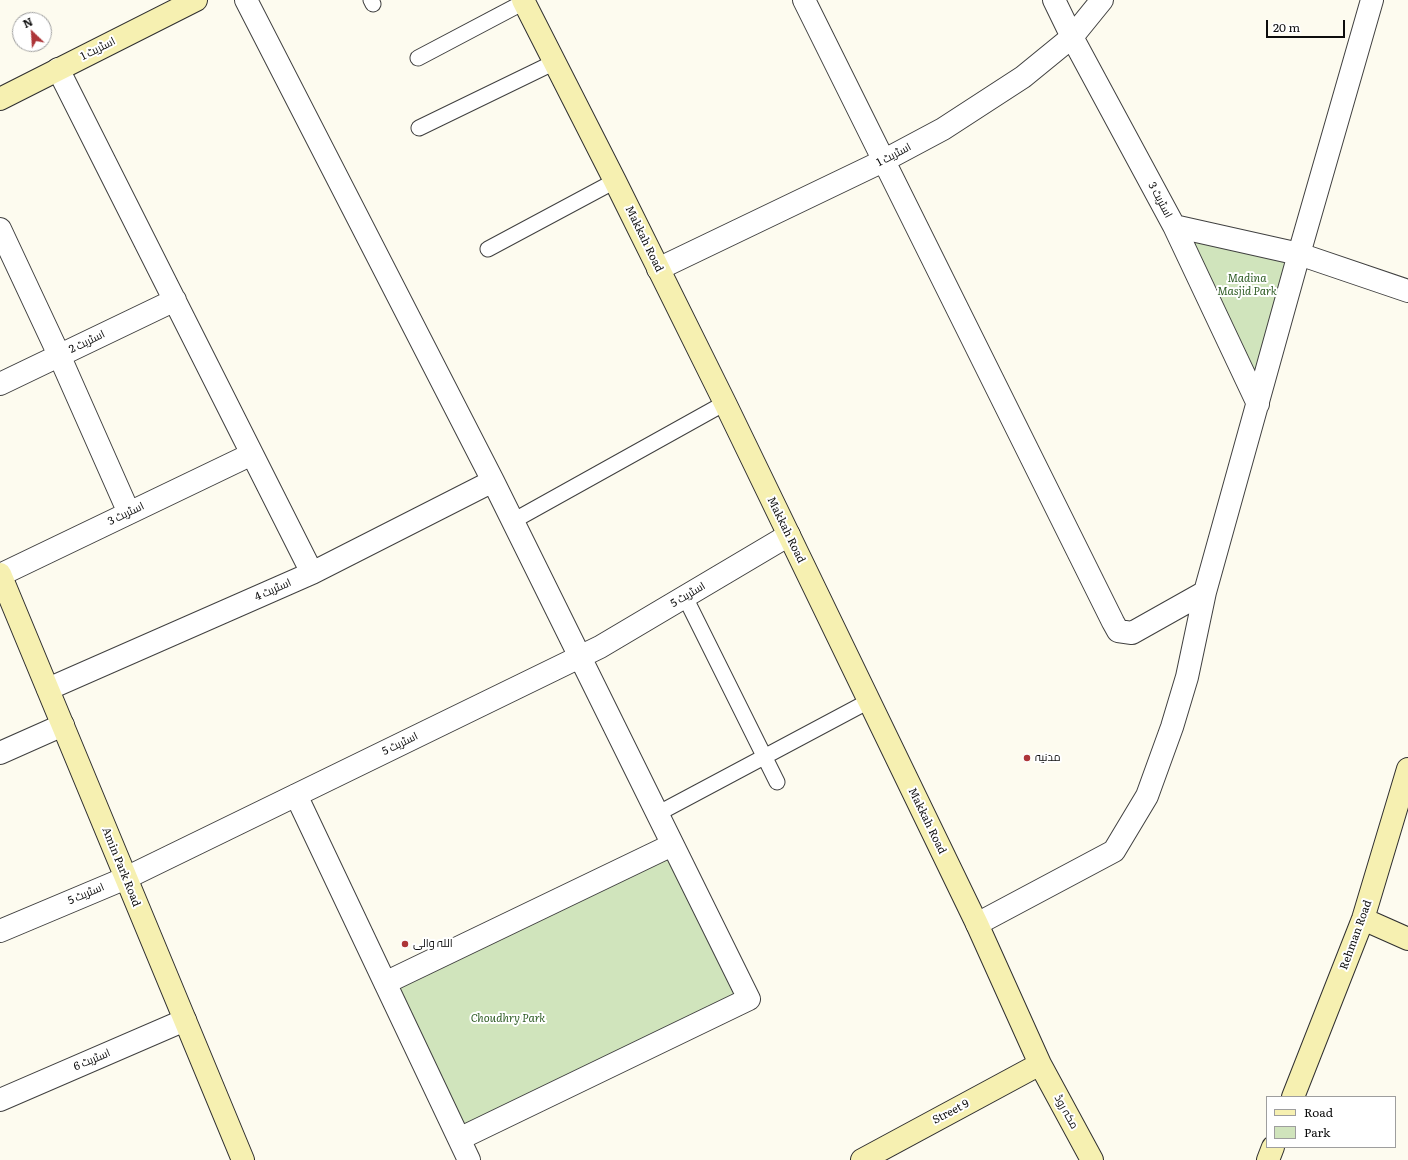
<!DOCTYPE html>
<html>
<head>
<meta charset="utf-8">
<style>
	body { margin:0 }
	#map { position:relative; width:1408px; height:1160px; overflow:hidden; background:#fdfbef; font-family:Literata,serif }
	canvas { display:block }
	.legend { position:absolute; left:1266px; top:1096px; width:130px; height:52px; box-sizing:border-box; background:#fff; border:1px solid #9e9e9e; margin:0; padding:5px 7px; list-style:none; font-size:12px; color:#0d0d0d }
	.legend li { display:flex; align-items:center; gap:8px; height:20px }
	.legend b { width:20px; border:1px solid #9e9e9e }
	.north { position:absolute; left:12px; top:12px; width:40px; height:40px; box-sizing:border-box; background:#fff; border:1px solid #9e9e9e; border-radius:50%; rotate:335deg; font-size:11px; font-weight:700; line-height:16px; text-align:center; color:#0d0d0d }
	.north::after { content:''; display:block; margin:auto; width:14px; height:18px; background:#ad3538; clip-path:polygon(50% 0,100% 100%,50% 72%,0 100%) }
	.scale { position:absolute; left:1266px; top:20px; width:79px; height:18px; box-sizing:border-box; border:2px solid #0d0d0d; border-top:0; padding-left:5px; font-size:12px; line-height:14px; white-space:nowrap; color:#0d0d0d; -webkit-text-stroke:3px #fff; paint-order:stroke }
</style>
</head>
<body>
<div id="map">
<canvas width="1408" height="1160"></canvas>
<ul class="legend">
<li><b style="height:5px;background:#f6f0b1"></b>Road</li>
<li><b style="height:11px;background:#d0e4bc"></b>Park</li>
</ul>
<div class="north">N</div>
<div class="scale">20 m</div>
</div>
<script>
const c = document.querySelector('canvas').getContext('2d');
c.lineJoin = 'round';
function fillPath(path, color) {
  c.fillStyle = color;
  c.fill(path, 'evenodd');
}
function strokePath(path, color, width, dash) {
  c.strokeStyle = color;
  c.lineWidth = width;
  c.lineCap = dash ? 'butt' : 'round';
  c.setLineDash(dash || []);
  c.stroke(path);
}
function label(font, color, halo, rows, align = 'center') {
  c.font = font + ' Literata,Cairo,serif';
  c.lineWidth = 4;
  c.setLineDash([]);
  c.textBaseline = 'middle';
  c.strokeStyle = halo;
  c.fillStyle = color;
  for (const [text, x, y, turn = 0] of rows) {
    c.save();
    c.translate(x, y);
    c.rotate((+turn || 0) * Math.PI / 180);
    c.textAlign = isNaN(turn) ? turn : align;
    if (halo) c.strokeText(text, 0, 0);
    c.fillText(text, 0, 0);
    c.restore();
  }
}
fillPath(new Path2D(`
	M 1174,226 L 1299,254 L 1258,404 Z
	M 672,845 L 749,999 L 459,1139 L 385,983 Z`), '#d0e4bc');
const lane = new Path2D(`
	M 371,0 L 373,4
	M 418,58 L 524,2
	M 419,128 L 555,62
	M 488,249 L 615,181
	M 513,521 L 725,403
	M 685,597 L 777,782
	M 657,814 L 869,701`);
const street = new Path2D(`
	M 246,0 L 493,481 L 749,999 L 459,1139
	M 804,0 L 1113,622 L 1118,631 L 1132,633 L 1205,592 L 1299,254 L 1372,0
	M 1054,0 L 1072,37 L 1174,226 L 1258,404
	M 58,69 L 312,573
	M 1174,226 L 1299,254 L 1408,291
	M 0,229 L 59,355 L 129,513
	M 658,269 L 883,161 L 943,129 L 1023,77 L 1072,37 L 1102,0
	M 0,384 L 175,300
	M 0,575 L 252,454
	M 48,689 L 312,573 L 493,481
	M 0,753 L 63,725
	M 296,795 L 469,1160
	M 977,924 L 1114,851 L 1147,796 L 1172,727 L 1187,677 L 1205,592
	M 0,931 L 126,878 L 600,647 L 789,535
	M 385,983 L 672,845
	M 0,1100 L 185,1020`);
const secondary = new Path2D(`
	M 523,0 L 615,181 L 725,403 L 977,924 L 1040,1064 L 1092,1160
	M 0,99 L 196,0
	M 0,574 L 243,1160
	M 1363,919 L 1408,939
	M 1293,1097 L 1363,919 L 1408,769
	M 862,1160 L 1040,1064
	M 1268,1160 L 1273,1147`);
strokePath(lane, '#404040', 17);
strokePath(street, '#404040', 24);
strokePath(secondary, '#2f2f2f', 24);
strokePath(lane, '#fff', 15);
strokePath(street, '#fff', 22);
strokePath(secondary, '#f6f0b1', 22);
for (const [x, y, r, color] of [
	[1027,758,4,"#ad3538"],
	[405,944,4,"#ad3538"]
]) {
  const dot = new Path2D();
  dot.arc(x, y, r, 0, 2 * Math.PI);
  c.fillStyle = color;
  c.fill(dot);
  strokePath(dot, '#fff', 1.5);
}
label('11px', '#0d0d0d', '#fff', [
	["اسٹریٹ 1",98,49,-27],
	["اسٹریٹ 1",894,155,-28],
	["اسٹریٹ 3",1160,200,62],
	["Makkah Road",644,239,64],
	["اسٹریٹ 2",87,342,-26],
	["اسٹریٹ 3",126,514,-26],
	["Makkah Road",786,530,64],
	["اسٹریٹ 4",273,590,-24],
	["اسٹریٹ 5",688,595,-31],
	["اسٹریٹ 5",400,744,-26],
	["Makkah Road",927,821,64],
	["Amin Park Road",121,867,68],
	["اسٹریٹ 5",86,894,-23],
	["Rehman Road",1356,935,-70],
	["اسٹریٹ 6",92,1060,-23],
	["Street 9",951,1112,-28],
	["مکہ روڈ",1066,1112,61]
]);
label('italic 11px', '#2f5d25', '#fff', [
	["Madina",1247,279],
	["Masjid Park",1247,292],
	["Choudhry Park",508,1019]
]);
label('11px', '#0d0d0d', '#fff', [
	["مدنیہ",1035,758],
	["اللہ والی",413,944]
], 'left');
</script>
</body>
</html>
